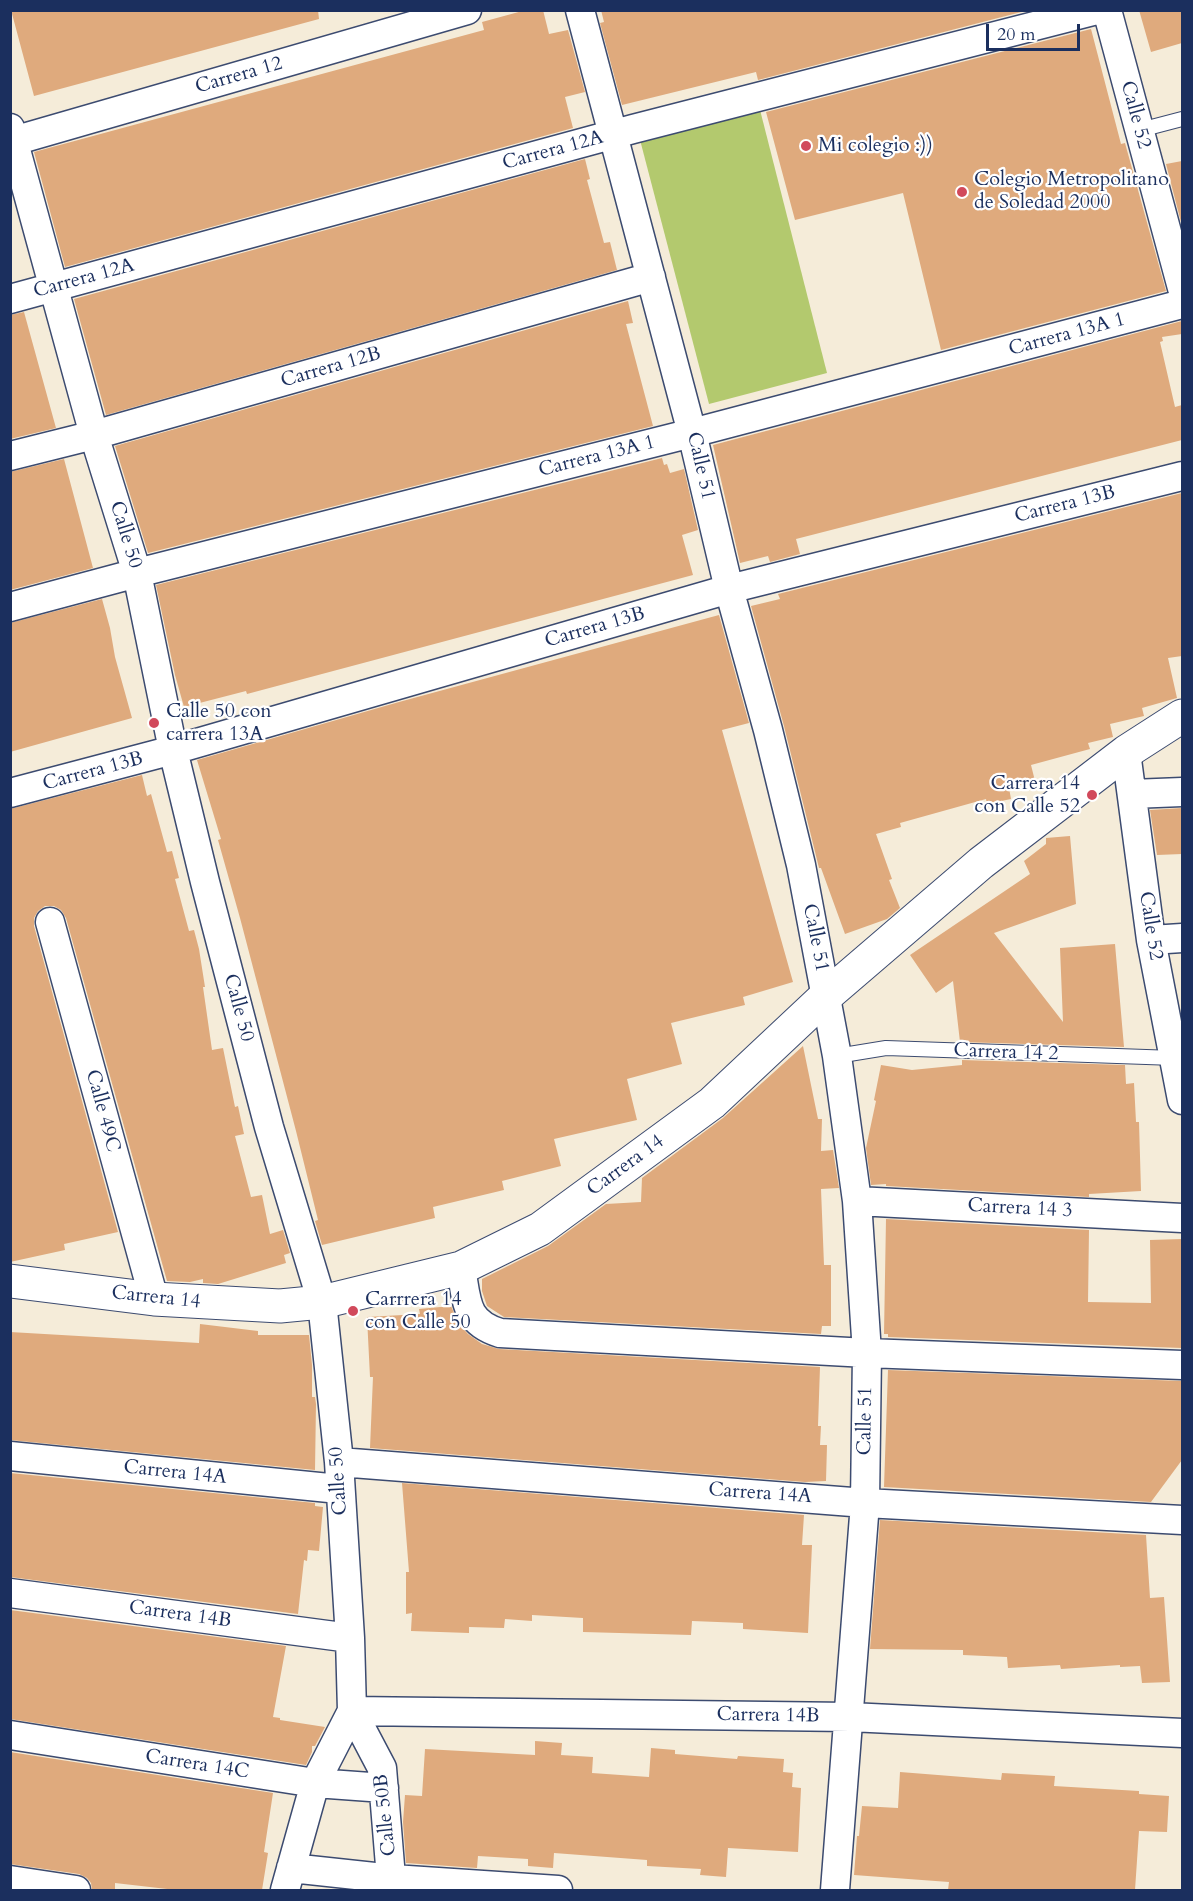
<!DOCTYPE html>
<html>
<head>
<meta charset="utf-8">
<style>
	body { margin:0 }
	#map { position:relative; width:1193px; height:1901px; overflow:hidden; background:#f5ecd9; font-family:Cardo,serif }
	canvas { display:block }
	.frame { position:absolute; inset:0; border:12px solid #1b2f5e; pointer-events:none }
	.scale { position:absolute; left:986px; top:24px; width:94px; height:27px; box-sizing:border-box; border:3px solid #1b2f5e; border-top:0; padding-left:8px; font-size:18px; line-height:21px; white-space:nowrap; color:#1b2f5e; -webkit-text-stroke:4px #fff; paint-order:stroke }
</style>
</head>
<body>
<div id="map">
<canvas width="1193" height="1901"></canvas>
<div class="frame"></div>
<div class="scale">20 m</div>
</div>
<script>
const c = document.querySelector('canvas').getContext('2d');
c.lineJoin = 'round';
function fillPath(path, color) {
  c.fillStyle = color;
  c.fill(path, 'evenodd');
}
function strokePath(path, color, width, dash) {
  c.strokeStyle = color;
  c.lineWidth = width;
  c.lineCap = dash ? 'butt' : 'round';
  c.setLineDash(dash || []);
  c.stroke(path);
}
function label(font, color, halo, rows, align = 'center') {
  c.font = font + ' Cardo,serif';
  c.lineWidth = 4.5;
  c.setLineDash([]);
  c.textBaseline = 'middle';
  c.strokeStyle = halo;
  c.fillStyle = color;
  for (const [text, x, y, turn = 0] of rows) {
    c.save();
    c.translate(x, y);
    c.rotate((+turn || 0) * Math.PI / 180);
    c.textAlign = isNaN(turn) ? turn : align;
    if (halo) c.strokeText(text, 0, 0);
    c.fillText(text, 0, 0);
    c.restore();
  }
}
fillPath(new Path2D(`
	M 758,102 L 827,373 L 709,404 L 639,136 Z`), '#b3c96e');
fillPath(new Path2D(`
	M 11,10 L 318,10 L 319,19 L 34,96 Z
	M 526,10 L 543,10 L 549,34 L 568,30 L 585,92 L 565,97 L 573,128 L 65,267 L 34,152 L 484,30 L 482,22 Z
	M 601,10 L 1029,10 L 758,80 L 756,72 L 622,105 L 600,23 L 604,22 Z
	M 1139,10 L 1182,10 L 1182,43 L 1151,52 Z
	M 1091,29 L 1121,144 L 1125,143 L 1166,291 L 941,350 L 903,193 L 795,220 L 766,112 Z
	M 585,159 L 590,179 L 587,180 L 604,243 L 610,242 L 617,270 L 106,415 L 74,299 Z
	M 1182,161 L 1182,226 L 1166,164 Z
	M 628,301 L 633,323 L 626,324 L 653,426 L 148,553 L 115,446 Z
	M 24,312 L 56,428 L 10,439 L 10,315 Z
	M 1182,321 L 1182,334 L 1162,337 L 1163,341 L 1160,342 L 1175,407 L 1182,405 L 1182,440 L 796,539 L 800,554 L 770,562 L 768,556 L 740,563 L 713,445 Z
	M 662,458 L 664,465 L 667,464 L 670,473 L 684,469 L 698,530 L 682,535 L 693,575 L 247,694 L 246,691 L 184,707 L 175,675 L 156,585 Z
	M 64,459 L 93,568 L 10,590 L 10,472 Z
	M 1182,493 L 1182,656 L 1168,658 L 1177,698 L 1142,708 L 1144,716 L 1110,724 L 1113,737 L 1088,743 L 1090,749 L 1031,765 L 1035,781 L 1009,788 L 1011,799 L 987,804 L 986,799 L 900,823 L 901,827 L 876,834 L 892,879 L 889,880 L 900,908 L 887,919 L 845,934 L 821,868 L 819,868 L 784,726 L 751,606 L 780,599 L 778,594 Z
	M 102,599 L 110,628 L 115,657 L 132,718 L 10,752 L 10,623 Z
	M 719,615 L 749,723 L 722,730 L 793,982 L 743,997 L 745,1005 L 671,1023 L 682,1064 L 627,1079 L 637,1120 L 554,1139 L 561,1166 L 502,1181 L 504,1190 L 433,1207 L 435,1218 L 322,1245 L 315,1221 L 318,1220 L 296,1131 L 240,918 L 218,840 L 221,839 L 197,760 L 399,702 Z
	M 142,775 L 147,796 L 151,794 L 167,852 L 172,851 L 179,878 L 175,879 L 189,931 L 194,930 L 199,949 L 205,987 L 203,987 L 212,1050 L 223,1048 L 235,1107 L 238,1106 L 244,1134 L 235,1136 L 251,1197 L 262,1195 L 270,1234 L 283,1230 L 290,1253 L 284,1255 L 286,1263 L 218,1284 L 203,1283 L 203,1279 L 190,1282 L 167,1281 L 66,918 L 61,910 L 54,906 L 45,906 L 38,911 L 34,918 L 34,926 L 118,1232 L 64,1244 L 65,1250 L 10,1262 L 10,809 Z
	M 1182,808 L 1182,854 L 1157,855 L 1150,810 Z
	M 1070,836 L 1076,904 L 994,933 L 1063,1022 L 1060,948 L 1115,944 L 1124,1047 L 960,1042 L 953,981 L 936,993 L 910,955 L 1030,874 L 1024,861 L 1046,844 L 1046,838 Z
	M 803,1046 L 818,1119 L 822,1119 L 821,1151 L 833,1150 L 839,1188 L 821,1189 L 824,1265 L 831,1265 L 831,1326 L 822,1326 L 821,1334 L 504,1317 L 487,1306 L 482,1291 L 482,1279 L 548,1246 L 606,1204 L 641,1202 L 642,1178 L 723,1118 Z
	M 962,1060 L 1125,1065 L 1126,1084 L 1134,1083 L 1136,1122 L 1139,1122 L 1141,1191 L 1089,1194 L 1089,1197 L 886,1186 L 886,1184 L 871,1185 L 866,1148 L 876,1101 L 874,1100 L 881,1065 L 912,1070 L 962,1065 Z
	M 886,1219 L 1089,1230 L 1088,1302 L 1151,1303 L 1150,1240 L 1182,1239 L 1182,1348 L 888,1337 L 888,1334 L 884,1334 Z
	M 451,1306 L 459,1324 L 468,1334 L 482,1344 L 499,1349 L 820,1367 L 818,1426 L 821,1426 L 820,1445 L 827,1445 L 826,1481 L 805,1482 L 370,1448 L 373,1377 L 370,1377 L 367,1317 L 420,1314 L 419,1309 Z
	M 200,1324 L 258,1331 L 258,1335 L 309,1335 L 312,1365 L 312,1397 L 315,1397 L 316,1404 L 315,1470 L 10,1440 L 10,1332 L 199,1343 Z
	M 888,1370 L 1182,1381 L 1182,1460 L 1151,1502 L 884,1487 Z
	M 10,1473 L 315,1503 L 315,1506 L 323,1507 L 319,1551 L 308,1550 L 307,1561 L 304,1560 L 298,1614 L 10,1577 Z
	M 402,1483 L 804,1515 L 802,1545 L 812,1545 L 808,1633 L 743,1629 L 743,1623 L 692,1621 L 691,1635 L 583,1632 L 583,1618 L 532,1615 L 532,1621 L 505,1619 L 504,1628 L 469,1627 L 469,1633 L 411,1631 L 412,1613 L 406,1614 L 406,1572 L 409,1572 Z
	M 880,1520 L 1146,1535 L 1150,1598 L 1164,1597 L 1170,1682 L 1142,1683 L 1140,1666 L 1120,1667 L 1120,1665 L 1061,1669 L 1060,1665 L 1008,1668 L 1007,1657 L 963,1655 L 963,1650 L 870,1649 Z
	M 10,1610 L 286,1646 L 273,1717 L 280,1718 L 280,1720 L 325,1727 L 315,1746 L 312,1746 L 312,1752 L 306,1765 L 10,1719 Z
	M 535,1741 L 562,1743 L 561,1755 L 593,1757 L 592,1773 L 649,1777 L 651,1748 L 675,1750 L 675,1754 L 737,1759 L 738,1756 L 784,1759 L 783,1772 L 793,1773 L 792,1787 L 801,1788 L 798,1852 L 728,1848 L 726,1877 L 700,1875 L 701,1869 L 647,1866 L 647,1860 L 554,1853 L 553,1868 L 528,1866 L 528,1859 L 478,1856 L 477,1868 L 406,1863 L 403,1822 L 405,1795 L 422,1796 L 425,1749 L 535,1755 Z
	M 10,1752 L 273,1793 L 264,1852 L 268,1853 L 262,1890 L 176,1890 L 115,1883 L 115,1890 L 92,1890 L 91,1883 L 87,1878 L 79,1874 L 10,1864 Z
	M 900,1772 L 1001,1780 L 1002,1773 L 1055,1776 L 1054,1786 L 1139,1791 L 1139,1794 L 1169,1796 L 1167,1832 L 1139,1831 L 1135,1890 L 1021,1889 L 1020,1890 L 948,1890 L 949,1882 L 854,1875 L 857,1836 L 859,1836 L 862,1806 L 898,1808 Z`), '#dfaa7d');
const lane = new Path2D(`
	M 1140,130 L 1182,119
	M 837,1056 L 886,1048 L 1175,1058`);
const street = new Path2D(`
	M 580,10 L 692,433 L 729,589 L 768,730 L 801,865 L 837,1056 L 857,1201 L 867,1353 L 865,1503 L 835,1890
	M 1107,10 L 1182,288
	M 10,128 L 94,435 L 137,573 L 173,750 L 205,882 L 269,1127 L 322,1302 L 339,1462 L 350,1638 L 352,1711 L 315,1783 L 285,1890
	M 10,142 L 467,10
	M 10,299 L 633,129 L 1097,10
	M 10,456 L 94,435 L 651,277
	M 10,607 L 137,573 L 692,433 L 1182,304
	M 1126,752 L 1151,940 L 1182,1100
	M 10,793 L 173,750 L 729,589 L 1182,476
	M 1132,794 L 1182,792
	M 50,922 L 154,1299
	M 1151,940 L 1182,938
	M 857,1201 L 1182,1218
	M 461,1268 C 467,1300 464,1322 500,1333 L 867,1353 L 1182,1365
	M 10,1456 L 339,1489
	M 339,1462 L 865,1503 L 1182,1520
	M 10,1593 L 350,1638
	M 352,1711 L 850,1717 L 1182,1733
	M 352,1711 L 382,1768 L 392,1890
	M 10,1735 L 315,1783 L 384,1788
	M 291,1868 L 393,1879 L 558,1890
	M 10,1880 L 76,1890`);
const secondary = new Path2D(`
	M 10,1281 L 154,1299 L 280,1306 L 322,1302 L 461,1268 L 540,1229 L 712,1103 L 826,996 L 981,863 L 1126,752 L 1182,716`);
strokePath(lane, '#3c4b70', 16);
strokePath(street, '#3c4b70', 31);
strokePath(secondary, '#3c4b70', 35);
strokePath(lane, '#fff', 14);
strokePath(street, '#fff', 28);
strokePath(secondary, '#fff', 33);
for (const [x, y, r, color] of [
	[806,146,6,"#d1495b"],
	[962,192,6,"#d1495b"],
	[154,723,6,"#d1495b"],
	[1092,795,6,"#d1495b"],
	[353,1311,6,"#d1495b"]
]) {
  const dot = new Path2D();
  dot.arc(x, y, r, 0, 2 * Math.PI);
  c.fillStyle = color;
  c.fill(dot);
  strokePath(dot, '#fff', 2);
}
label('20px', '#1b2f5e', '#fff', [
	["Carrera 12",239,76,-16],
	["Calle 52",1135,115,75],
	["Carrera 12A",553,151,-15],
	["Carrera 12A",84,279,-15],
	["Carrera 13A 1",1067,335,-15],
	["Carrera 12B",331,368,-16],
	["Carrera 13A 1",597,457,-14],
	["Calle 51",700,466,77],
	["Carrera 13B",1065,505,-14],
	["Calle 50",125,535,73],
	["Carrera 13B",595,628,-16],
	["Carrera 13B",93,772,-15],
	["Calle 52",1150,926,81],
	["Calle 51",815,938,79],
	["Calle 50",238,1008,75],
	["Carrera 14 2",1006,1053,2],
	["Calle 49C",102,1111,75],
	["Carrera 14",626,1166,-36],
	["Carrera 14 3",1020,1209,3],
	["Carrera 14",156,1298,6],
	["Calle 51",866,1421,-89],
	["Carrera 14A",175,1473,6],
	["Calle 50",339,1481,-94],
	["Carrera 14A",760,1494,4],
	["Carrera 14B",180,1615,8],
	["Carrera 14B",768,1716,1],
	["Carrera 14C",197,1765,9],
	["Calle 50B",386,1815,-96]
]);
label('20px', '#1b2f5e', '#fff', [
	["Mi colegio :))",818,146],
	["Colegio Metropolitano",974,180],
	["de Soledad 2000",974,203],
	["Calle 50 con",166,712],
	["carrera 13A",166,735],
	["Carrera 14",1080,784,"right"],
	["con Calle 52",1080,807,"right"],
	["Carrrera 14",365,1300],
	["con Calle 50",365,1323]
], 'left');
</script>
</body>
</html>
